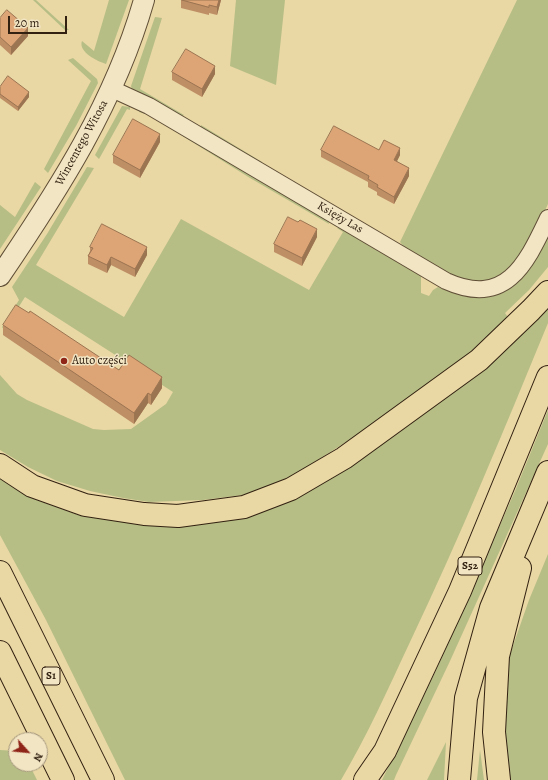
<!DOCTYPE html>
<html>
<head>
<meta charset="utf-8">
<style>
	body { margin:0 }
	#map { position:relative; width:548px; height:780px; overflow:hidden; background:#e9d7a4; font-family:Alegreya,serif }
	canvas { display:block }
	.north { position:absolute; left:8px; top:732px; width:40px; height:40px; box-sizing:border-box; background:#f1e5c4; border:1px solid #a5977c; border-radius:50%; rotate:117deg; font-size:11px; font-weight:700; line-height:16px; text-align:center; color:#322111 }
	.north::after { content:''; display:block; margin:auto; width:14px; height:18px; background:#8f2418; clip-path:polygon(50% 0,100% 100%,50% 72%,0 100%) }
	.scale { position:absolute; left:8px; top:16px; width:59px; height:18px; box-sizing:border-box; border:2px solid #322111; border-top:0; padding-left:5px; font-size:12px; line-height:14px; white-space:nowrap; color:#322111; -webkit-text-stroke:3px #f1e5c4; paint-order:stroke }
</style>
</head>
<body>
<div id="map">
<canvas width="548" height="780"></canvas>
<div class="north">N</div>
<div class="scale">20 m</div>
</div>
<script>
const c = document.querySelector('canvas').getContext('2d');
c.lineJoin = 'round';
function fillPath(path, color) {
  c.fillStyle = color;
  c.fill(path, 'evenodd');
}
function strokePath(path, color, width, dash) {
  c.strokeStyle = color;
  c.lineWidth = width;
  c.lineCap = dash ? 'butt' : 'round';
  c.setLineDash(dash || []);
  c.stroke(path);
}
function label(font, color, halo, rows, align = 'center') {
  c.font = font + ' Alegreya,serif';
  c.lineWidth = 3;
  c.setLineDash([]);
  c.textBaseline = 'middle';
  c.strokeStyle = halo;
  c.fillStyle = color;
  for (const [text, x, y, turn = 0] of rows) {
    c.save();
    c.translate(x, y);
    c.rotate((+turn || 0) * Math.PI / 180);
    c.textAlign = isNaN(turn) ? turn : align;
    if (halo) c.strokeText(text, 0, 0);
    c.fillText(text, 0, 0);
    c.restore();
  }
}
fillPath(new Path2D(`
	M 33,0 L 36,0 L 69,30 L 65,30 Z
	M 109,0 L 129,0 L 106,64 C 97,61 78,52 82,41 L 94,51 Z
	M 236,0 L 285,0 L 276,85 L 230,66 Z
	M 517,0 L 548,0 L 548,204 L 530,242 L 510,269 L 499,276 L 488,281 L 476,283 L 451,276 L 406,249 L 400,242 Z
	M 155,17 L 162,18 L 140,89 L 184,115 L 181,117 L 136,93 L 132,90 L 131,86 Z
	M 73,58 L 97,79 L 98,83 L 76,126 L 48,173 L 44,169 L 91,81 L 68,60 Z
	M 122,106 L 130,107 L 130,110 L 127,109 L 99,159 L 95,155 Z
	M 141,108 L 327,216 L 329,224 L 250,178 L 149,115 L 139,112 Z
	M 201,125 L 262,162 L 260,164 L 201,129 Z
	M 87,167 L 94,168 L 36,265 L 124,317 L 181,219 L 309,290 L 343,232 L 337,228 L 343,225 L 418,270 L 421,276 L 421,293 L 429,296 L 433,290 L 438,287 C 455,294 469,297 488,296 L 548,230 L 548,267 L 529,290 L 505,313 L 510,320 L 470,353 L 363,431 L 296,474 L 250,494 L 203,500 L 149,502 L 123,498 L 90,491 L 57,481 L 28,467 L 0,450 L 0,375 L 17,394 L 27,400 L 93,429 L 104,430 L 131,429 L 166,404 L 173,392 L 25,297 L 4,330 L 2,327 L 19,300 L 12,287 L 47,234 Z
	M 35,182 L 41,187 L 0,249 L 0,205 L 15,217 Z
	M 548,309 L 548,323 C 504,430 460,537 410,642 C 388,689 367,736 341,780 L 125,780 L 46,620 L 0,535 L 0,479 L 31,498 L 81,516 L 145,525 L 208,524 L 259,512 L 324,483 L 394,436 L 481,372 Z
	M 548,410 L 548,444 L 450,661 L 396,775 L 394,780 L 382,780 L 437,668 L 515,491 Z
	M 548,554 L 548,780 L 506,780 L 502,758 L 508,660 L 529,600 Z
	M 446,742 L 444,780 L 427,780 Z
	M 0,750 L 16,751 L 16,764 L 29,764 L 37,780 L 0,780 Z
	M 480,750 L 484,780 L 477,780 Z`), '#b6be86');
const minor = new Path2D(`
	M 112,89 L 149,106 L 446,281 C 506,308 526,264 548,218`);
const tertiary = new Path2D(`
	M 0,276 C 59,189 115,102 144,0`);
const motorway = new Path2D(`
	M 0,465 L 32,486 L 85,505 L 144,514 L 178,516 L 244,507 L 291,489 L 344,458 L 479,360 L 531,310 L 548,292
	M 0,572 L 103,780
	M 0,652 L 63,780
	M 365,780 L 385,751 L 460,591 L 548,377
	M 459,780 L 466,698 L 491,608 L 548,472
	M 499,780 L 494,732 L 498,656 L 520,568`);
strokePath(minor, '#604e36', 18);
strokePath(tertiary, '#604e36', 22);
strokePath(motorway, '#322111', 24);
strokePath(minor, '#f1e5c4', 16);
strokePath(tertiary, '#f1e5c4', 20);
strokePath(motorway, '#e9d7a4', 22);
fillPath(new Path2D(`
	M 181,0 L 221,0 L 217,15 L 209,13 L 209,15 L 181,8 Z
	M 0,18 L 28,36 L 11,55 L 0,45 Z
	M 172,72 L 215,74 L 202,97 L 172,80 Z
	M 0,87 L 29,97 L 18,111 L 0,98 Z
	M 160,142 L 140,178 L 113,163 L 113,155 Z
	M 321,150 L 379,150 L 400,155 L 397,161 L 409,176 L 394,204 L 377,195 L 377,192 L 368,187 L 368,182 L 321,157 Z
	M 317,237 L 302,266 L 274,252 L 274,244 Z
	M 90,247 L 147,255 L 135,277 L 111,265 L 107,273 L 88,264 L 88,256 L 90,251 Z
	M 3,325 L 119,370 L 162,388 L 151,405 L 148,403 L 134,424 L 3,335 Z`), '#be8e65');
fillPath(new Path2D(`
	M 219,0 L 221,0 L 217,15 L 217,7 Z
	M 28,28 L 28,36 L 11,55 L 11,47 Z
	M 215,66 L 215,74 L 202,97 L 202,89 Z
	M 29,92 L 29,97 L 18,111 L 18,107 Z
	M 160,134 L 160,142 L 140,178 L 140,170 Z
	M 400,148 L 400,155 L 394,167 L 394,160 Z
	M 409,168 L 409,176 L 394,204 L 394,197 Z
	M 317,229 L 317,237 L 302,266 L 302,258 Z
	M 147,247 L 147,255 L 135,277 L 135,269 Z
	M 111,257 L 111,265 L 107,273 L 107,265 Z
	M 162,377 L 162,388 L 151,405 L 151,395 Z
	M 148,393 L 148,403 L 134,424 L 134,413 Z`), '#9b7452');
const building = new Path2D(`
	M 182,0 L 219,0 L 217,7 L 209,5 L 209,7 Z
	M 7,10 L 28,28 L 11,47 L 0,37 L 0,18 Z
	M 186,49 L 215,66 L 202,89 L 172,72 Z
	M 8,76 L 29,92 L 18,107 L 0,94 L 0,87 Z
	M 133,119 L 160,134 L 140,170 L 113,155 Z
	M 334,126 L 379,150 L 384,140 L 400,148 L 394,160 L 409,168 L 394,197 L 377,187 L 378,185 L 368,179 L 369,176 L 321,150 Z
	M 288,217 L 298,222 L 300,220 L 317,229 L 302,258 L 274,244 Z
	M 102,224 L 147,247 L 135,269 L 111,257 L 107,265 L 88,256 L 93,248 L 90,247 Z
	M 16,305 L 29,313 L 30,311 L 119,370 L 129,355 L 162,377 L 151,395 L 148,393 L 134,413 L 3,325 Z`);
fillPath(building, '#dda575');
strokePath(building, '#9b7452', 1);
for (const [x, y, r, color] of [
	[64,361,4,"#8f2418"]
]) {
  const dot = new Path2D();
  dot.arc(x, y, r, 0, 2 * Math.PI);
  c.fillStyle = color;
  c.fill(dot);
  strokePath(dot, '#f1e5c4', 1.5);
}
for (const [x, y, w] of [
	[470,566,24],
	[51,676,18]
]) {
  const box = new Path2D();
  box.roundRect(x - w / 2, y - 9, w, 18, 3);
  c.fillStyle = '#f1e5c4';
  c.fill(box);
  strokePath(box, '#322111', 1);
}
label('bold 11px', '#322111', null, [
	["S52",470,566],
	["S1",51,676]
]);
label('12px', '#322111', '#f1e5c4', [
	["Wincentego Witosa",82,143,-61],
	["Księży Las",340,218,30]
]);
label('12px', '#322111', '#f1e5c4', [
	["Auto części",72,361]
], 'left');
</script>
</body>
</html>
